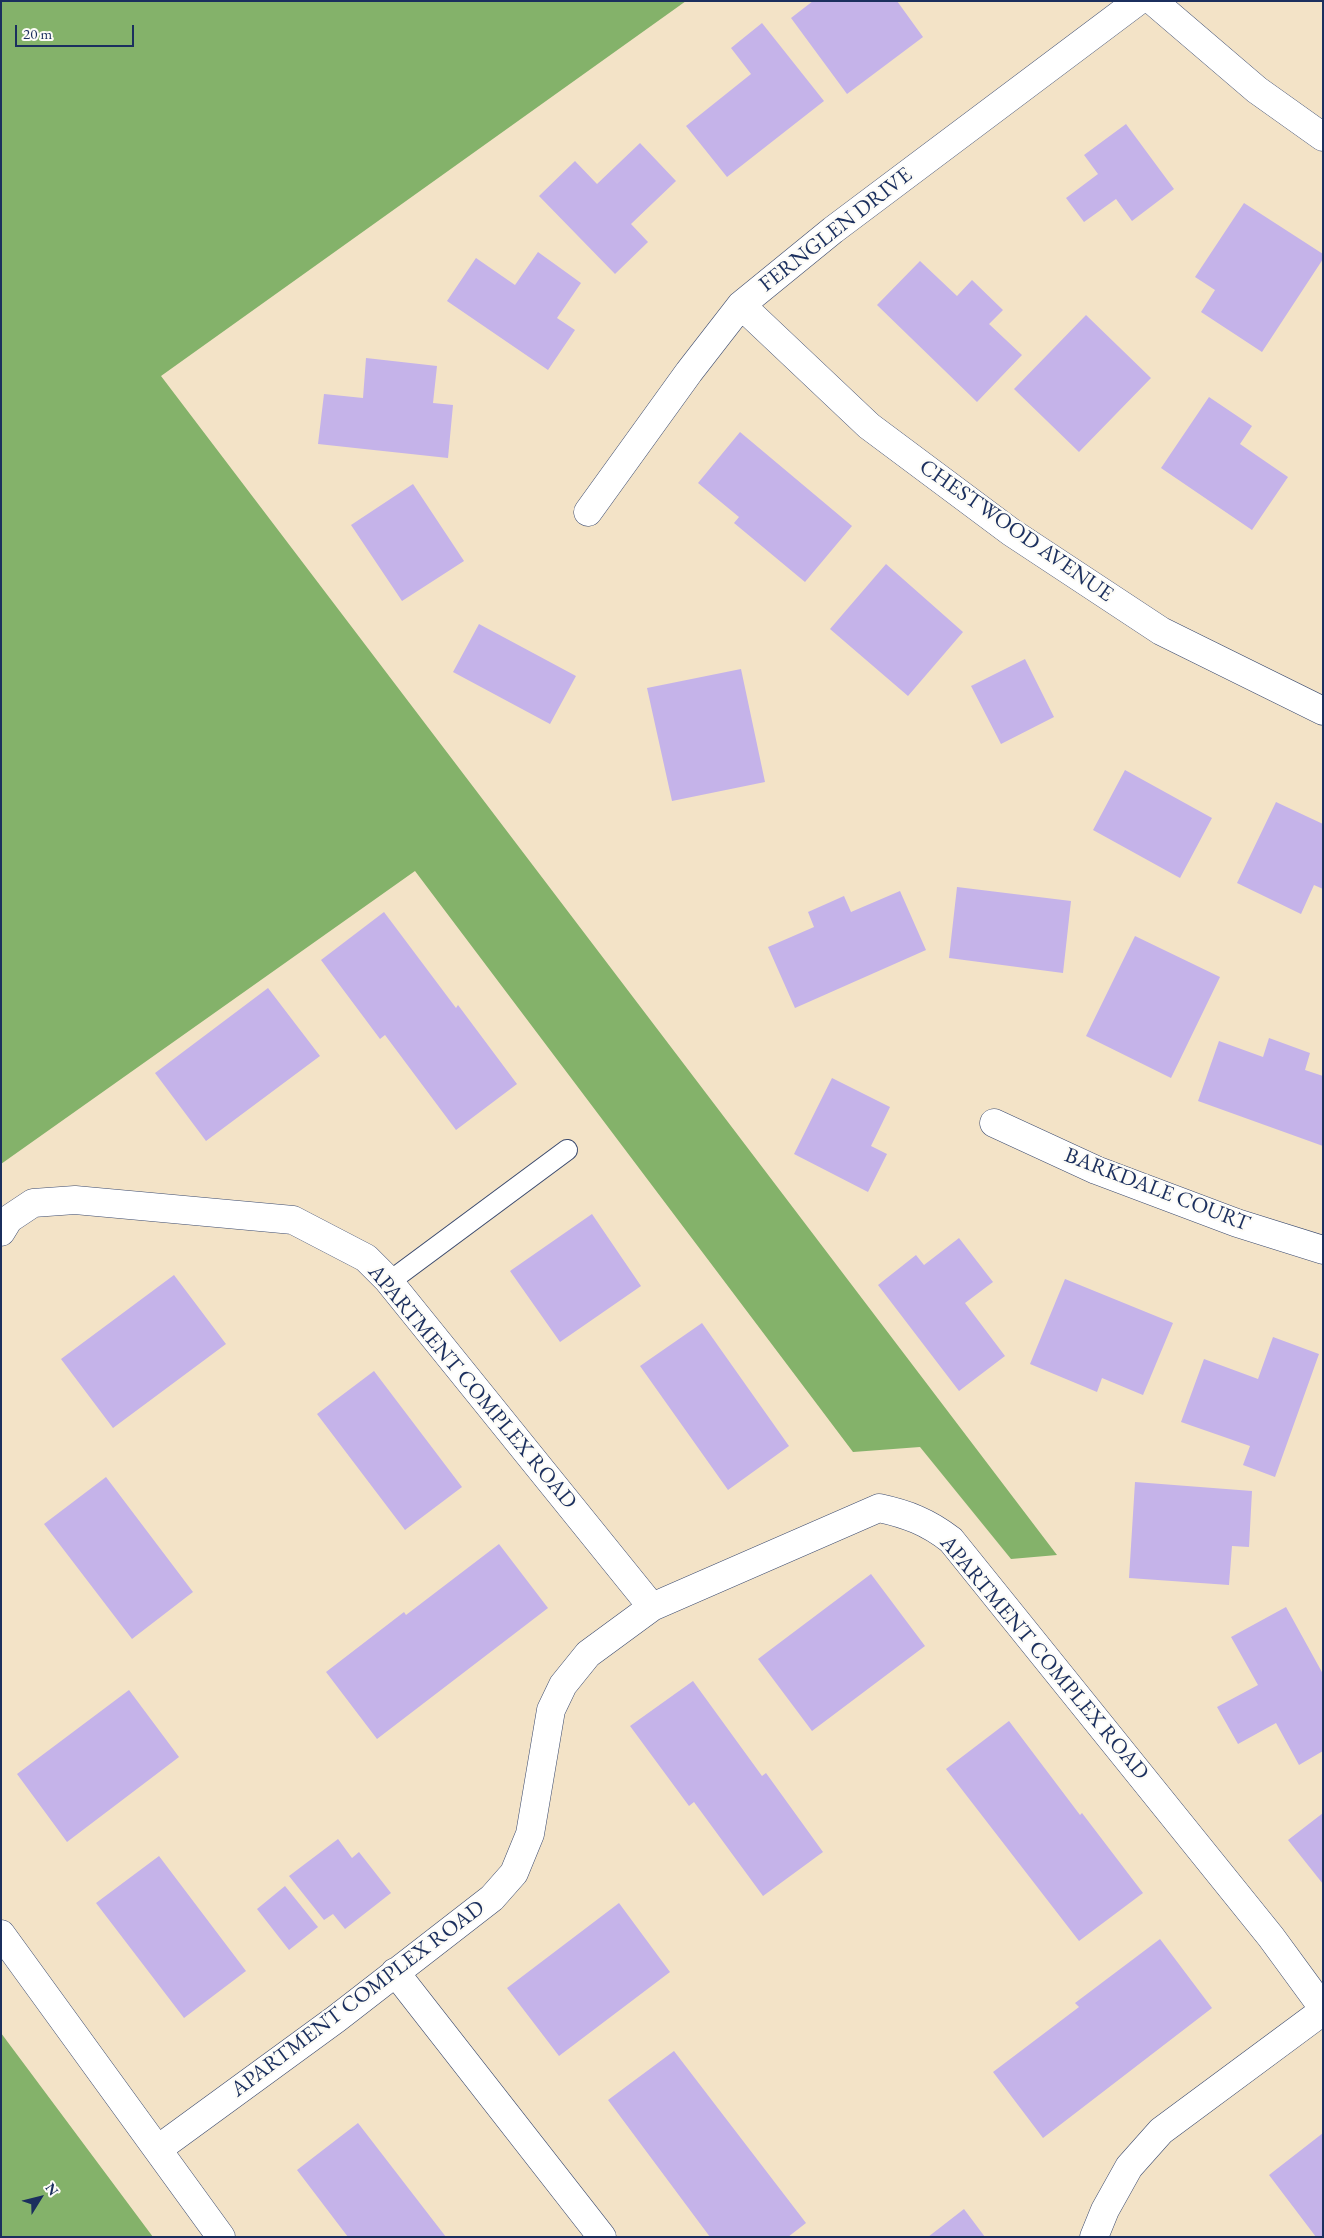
<!DOCTYPE html>
<html>
<head>
<meta charset="utf-8">
<style>
	body { margin:0 }
	#map { position:relative; width:1324px; height:2238px; overflow:hidden; background:#f3e3c7; font-family:"EB Garamond",serif }
	canvas { display:block }
	.frame { position:absolute; inset:0; border:2px solid #1b2f5e; pointer-events:none }
	.north { position:absolute; left:15px; top:2173px; width:50px; height:50px; -webkit-text-stroke:4px #fdfcf7; paint-order:stroke; rotate:54deg; font-size:14px; font-weight:700; line-height:20px; text-align:center; color:#1b2f5e }
	.north::after { content:''; display:block; margin:auto; width:18px; height:22px; background:#1b2f5e; clip-path:polygon(50% 0,100% 100%,50% 72%,0 100%) }
	.scale { position:absolute; left:15px; top:25px; width:119px; height:22px; box-sizing:border-box; border:2px solid #1b2f5e; border-top:0; padding-left:6px; font-size:15px; line-height:18px; white-space:nowrap; color:#1b2f5e; -webkit-text-stroke:4px #fdfcf7; paint-order:stroke }
</style>
</head>
<body>
<div id="map">
<canvas width="1324" height="2238"></canvas>
<div class="frame"></div>
<div class="north">N</div>
<div class="scale">20 m</div>
</div>
<script>
const c = document.querySelector('canvas').getContext('2d');
c.lineJoin = 'round';
function fillPath(path, color) {
  c.fillStyle = color;
  c.fill(path, 'evenodd');
}
function strokePath(path, color, width, dash) {
  c.strokeStyle = color;
  c.lineWidth = width;
  c.lineCap = dash ? 'butt' : 'round';
  c.setLineDash(dash || []);
  c.stroke(path);
}
function label(font, color, halo, rows, align = 'center') {
  c.font = font + ' "EB Garamond",serif';
  c.lineWidth = 4.5;
  c.setLineDash([]);
  c.textBaseline = 'middle';
  c.strokeStyle = halo;
  c.fillStyle = color;
  for (const [text, x, y, turn = 0] of rows) {
    c.save();
    c.translate(x, y);
    c.rotate((+turn || 0) * Math.PI / 180);
    c.textAlign = isNaN(turn) ? turn : align;
    if (halo) c.strokeText(text, 0, 0);
    c.fillText(text, 0, 0);
    c.restore();
  }
}
fillPath(new Path2D(`
	M 1,1 L 686,1 L 161,376 L 1057,1555 L 1011,1559 L 920,1447 L 853,1452 L 415,871 L 1,1164 Z
	M 1,2033 L 153,2237 L 1,2237 Z`), '#84b26a');
fillPath(new Path2D(`
	M 813,1 L 897,1 L 923,37 L 847,94 L 791,18 Z
	M 762,23 L 824,101 L 727,177 L 686,126 L 751,74 L 731,48 Z
	M 1126,124 L 1174,189 L 1132,221 L 1116,199 L 1084,222 L 1066,198 L 1098,174 L 1084,155 Z
	M 640,143 L 676,181 L 631,224 L 648,242 L 615,274 L 539,196 L 575,161 L 597,184 Z
	M 1244,203 L 1323,254 L 1323,259 L 1262,352 L 1201,312 L 1215,290 L 1195,277 Z
	M 538,252 L 581,283 L 557,318 L 575,330 L 548,370 L 447,301 L 476,258 L 515,285 Z
	M 920,261 L 957,296 L 972,280 L 1003,310 L 989,324 L 1022,355 L 977,402 L 877,305 Z
	M 1086,315 L 1151,378 L 1079,452 L 1014,389 Z
	M 366,358 L 437,366 L 433,403 L 453,405 L 448,458 L 318,444 L 324,394 L 363,398 Z
	M 1209,397 L 1252,426 L 1240,444 L 1288,477 L 1252,530 L 1161,468 Z
	M 740,432 L 852,526 L 805,582 L 734,523 L 739,517 L 698,483 Z
	M 413,484 L 464,561 L 402,601 L 351,525 Z
	M 886,564 L 963,632 L 908,696 L 830,629 Z
	M 479,624 L 576,676 L 550,724 L 453,672 Z
	M 1025,659 L 1054,717 L 1001,744 L 971,686 Z
	M 741,669 L 765,782 L 672,801 L 647,688 Z
	M 1125,770 L 1212,818 L 1180,878 L 1093,830 Z
	M 1276,802 L 1323,824 L 1323,889 L 1314,885 L 1301,914 L 1237,883 Z
	M 957,887 L 1071,901 L 1063,973 L 949,958 Z
	M 900,891 L 926,950 L 795,1008 L 768,947 L 814,927 L 808,912 L 844,896 L 851,912 Z
	M 384,912 L 456,1008 L 458,1005 L 517,1084 L 456,1130 L 385,1035 L 380,1039 L 321,960 Z
	M 1135,936 L 1220,977 L 1171,1078 L 1086,1036 Z
	M 268,988 L 320,1056 L 206,1141 L 155,1073 Z
	M 1269,1038 L 1310,1053 L 1305,1070 L 1323,1076 L 1323,1146 L 1198,1101 L 1219,1041 L 1263,1057 Z
	M 832,1078 L 890,1107 L 871,1146 L 887,1154 L 868,1192 L 794,1154 Z
	M 592,1214 L 641,1286 L 560,1342 L 510,1271 Z
	M 959,1238 L 993,1282 L 965,1303 L 1005,1356 L 959,1391 L 878,1285 L 916,1255 L 924,1265 Z
	M 174,1275 L 226,1344 L 113,1428 L 61,1359 Z
	M 1065,1279 L 1173,1323 L 1143,1395 L 1102,1378 L 1097,1392 L 1030,1364 Z
	M 702,1323 L 789,1446 L 728,1490 L 640,1366 Z
	M 1273,1337 L 1319,1354 L 1275,1477 L 1243,1465 L 1250,1446 L 1181,1422 L 1204,1359 L 1258,1379 Z
	M 374,1371 L 462,1487 L 405,1530 L 317,1414 Z
	M 106,1477 L 193,1592 L 132,1639 L 44,1524 Z
	M 1135,1482 L 1252,1491 L 1249,1547 L 1232,1546 L 1229,1585 L 1129,1578 Z
	M 499,1544 L 548,1608 L 377,1739 L 326,1672 L 404,1612 L 406,1615 Z
	M 871,1574 L 925,1646 L 812,1731 L 758,1659 Z
	M 1286,1607 L 1323,1674 L 1323,1751 L 1299,1765 L 1276,1723 L 1238,1744 L 1217,1707 L 1258,1685 L 1231,1637 Z
	M 693,1681 L 762,1776 L 766,1773 L 823,1852 L 763,1896 L 694,1802 L 689,1806 L 630,1726 Z
	M 129,1690 L 179,1757 L 67,1842 L 17,1774 Z
	M 1009,1721 L 1080,1815 L 1082,1813 L 1143,1893 L 1079,1941 L 946,1769 Z
	M 1323,1813 L 1323,1884 L 1288,1840 Z
	M 338,1839 L 352,1858 L 359,1852 L 391,1893 L 345,1929 L 333,1914 L 324,1920 L 289,1876 Z
	M 159,1856 L 246,1971 L 184,2018 L 96,1903 Z
	M 285,1886 L 318,1927 L 289,1950 L 257,1909 Z
	M 619,1903 L 670,1972 L 559,2056 L 507,1988 Z
	M 1160,1939 L 1212,2008 L 1043,2138 L 993,2072 L 1079,2007 L 1075,2003 Z
	M 674,2051 L 806,2223 L 788,2237 L 710,2237 L 608,2100 Z
	M 358,2123 L 446,2237 L 348,2237 L 297,2170 Z
	M 1323,2133 L 1323,2237 L 1316,2237 L 1269,2175 Z
	M 964,2209 L 985,2237 L 928,2237 Z`), '#c5b3e9');
const lane = new Path2D(`
	M 389,1282 L 567,1150`);
const street = new Path2D(`
	M 1153,1 L 1257,90 L 1323,137
	M 741,305 L 869,426 L 1011,532 L 1161,631 L 1323,711
	M 588,512 L 689,372 L 741,305 L 833,230 L 1138,1
	M 994,1123 L 1096,1170 L 1237,1223 L 1323,1250
	M 1,1232 L 9,1219 L 33,1203 L 75,1200 L 293,1220 L 366,1258 L 387,1279 L 652,1607
	M 1,1934 L 221,2237
	M 395,1972 L 602,2237
	M 158,2149 L 336,2019 L 492,1898 L 514,1873 L 530,1834 L 551,1710 L 563,1685 L 588,1654 L 652,1607 L 879,1508 C 907,1514 928,1522 951,1540 L 1271,1937 L 1323,2008
	M 1094,2237 L 1105,2210 L 1129,2167 L 1161,2131 L 1323,2011`);
strokePath(lane, '#3b4a6e', 22);
strokePath(street, '#3b4a6e', 29);
strokePath(lane, '#fff', 20);
strokePath(street, '#fff', 28);
label('22px', '#1b2f5e', '#fdfcf7', [
	["FERNGLEN DRIVE",836,230,-38],
	["CHESTWOOD AVENUE",1016,531,35],
	["BARKDALE COURT",1157,1190,21],
	["APARTMENT COMPLEX ROAD",472,1387,50],
	["APARTMENT COMPLEX ROAD",1044,1658,50],
	["APARTMENT COMPLEX ROAD",358,1999,-37]
]);
</script>
</body>
</html>
